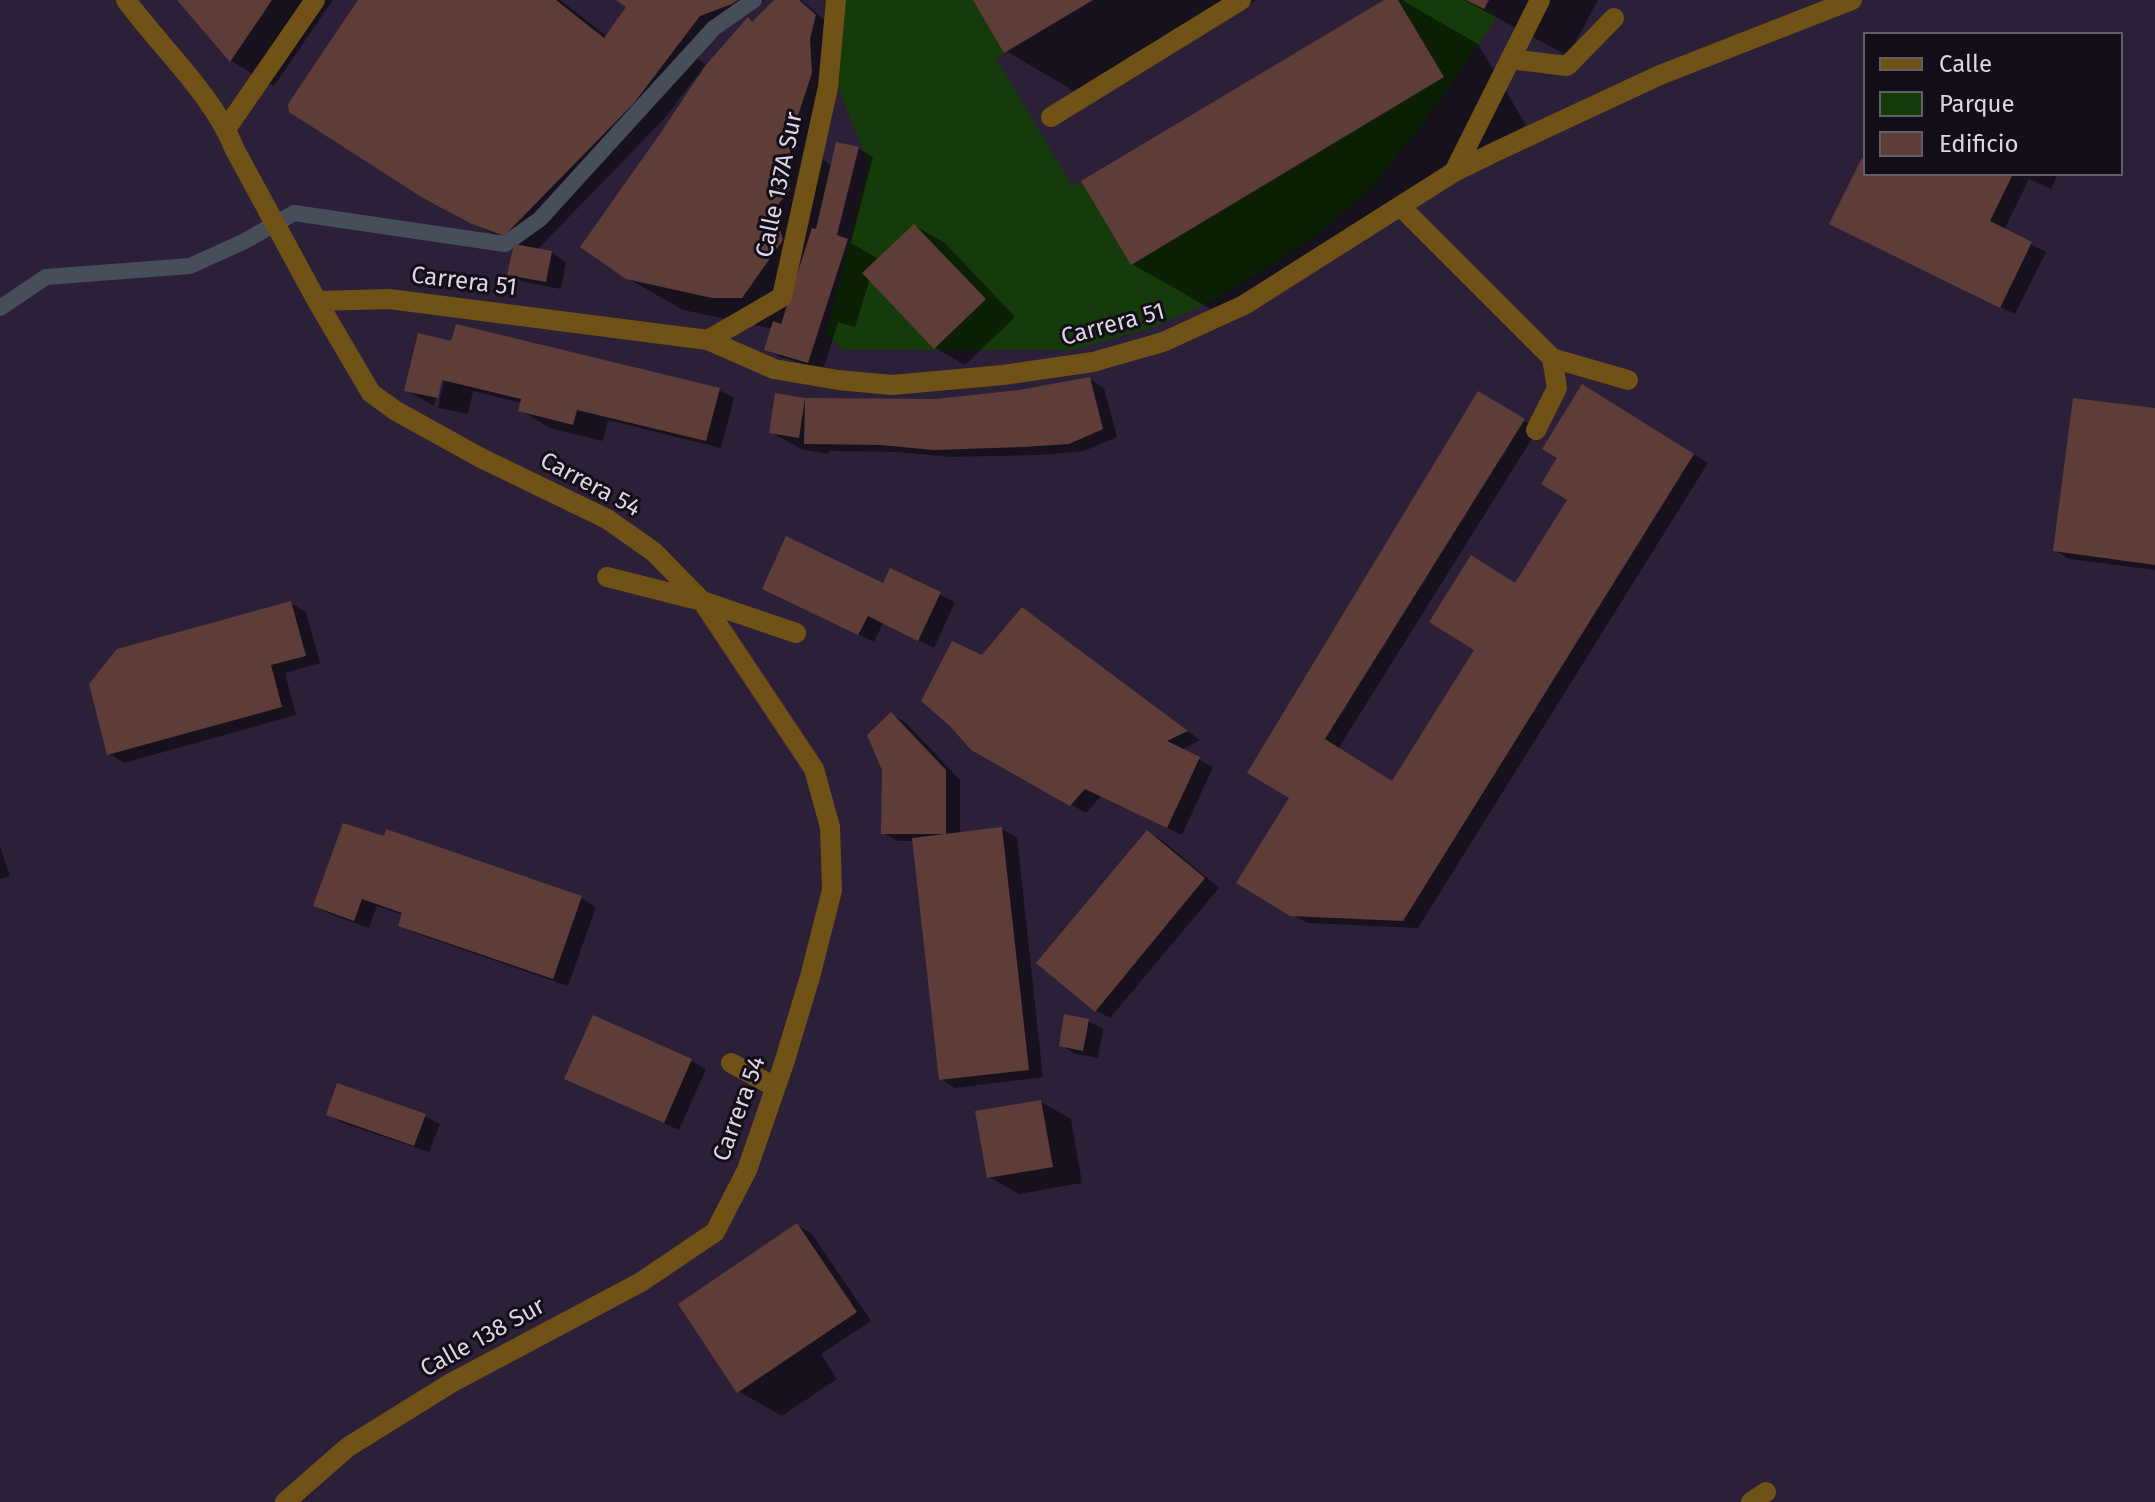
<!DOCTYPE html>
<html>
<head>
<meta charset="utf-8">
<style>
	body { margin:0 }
	#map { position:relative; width:2155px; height:1502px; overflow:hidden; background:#2c2038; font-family:"Fira Sans",sans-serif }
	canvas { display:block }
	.legend { position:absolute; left:1863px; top:32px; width:260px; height:144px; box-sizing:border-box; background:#120d17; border:2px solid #635d69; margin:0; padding:10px 14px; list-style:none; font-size:24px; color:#dcd5e5 }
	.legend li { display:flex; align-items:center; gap:16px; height:40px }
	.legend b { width:40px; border:2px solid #635d69 }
</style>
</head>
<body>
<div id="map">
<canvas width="2155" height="1502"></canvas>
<ul class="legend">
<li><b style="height:10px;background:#715216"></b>Calle</li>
<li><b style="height:22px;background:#163b0a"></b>Parque</li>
<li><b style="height:22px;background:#5e3d38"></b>Edificio</li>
</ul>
</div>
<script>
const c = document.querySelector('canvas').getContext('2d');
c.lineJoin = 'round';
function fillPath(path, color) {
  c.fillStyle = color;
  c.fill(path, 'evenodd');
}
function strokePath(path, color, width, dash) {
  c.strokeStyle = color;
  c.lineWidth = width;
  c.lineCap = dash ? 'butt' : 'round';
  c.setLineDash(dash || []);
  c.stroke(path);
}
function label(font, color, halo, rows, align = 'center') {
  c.font = font + ' "Fira Sans",sans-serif';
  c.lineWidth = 6;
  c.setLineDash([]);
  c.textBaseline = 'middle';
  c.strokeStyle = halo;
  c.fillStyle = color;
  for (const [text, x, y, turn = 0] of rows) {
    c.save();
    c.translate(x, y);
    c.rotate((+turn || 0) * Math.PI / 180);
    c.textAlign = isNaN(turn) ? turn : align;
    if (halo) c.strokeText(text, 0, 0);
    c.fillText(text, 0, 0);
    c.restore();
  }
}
fillPath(new Path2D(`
	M 845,0 L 973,0 L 1004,53 L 996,58 L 1072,186 L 1081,181 L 1131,265 L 1443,77 L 1398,0 L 1466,0 L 1497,17 L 1437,105 L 1372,188 L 1315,236 L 1257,274 L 1210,302 L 1154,327 L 1072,350 L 844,350 L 826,334 L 869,165 L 836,82 Z`), '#163b0a');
fillPath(new Path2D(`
	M 180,0 L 333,0 L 274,86 L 231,61 Z
	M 360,0 L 560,0 L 608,37 L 630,5 L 619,0 L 764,0 L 748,12 L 715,24 L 692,54 L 707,66 L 748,19 L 754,23 L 778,0 L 801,0 L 830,25 L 826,82 L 806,144 L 832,167 L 858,148 L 873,157 L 851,243 L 877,258 L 875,264 L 915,226 L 945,243 L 1015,317 L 965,365 L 935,348 L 870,279 L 855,327 L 838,322 L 823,370 L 781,357 L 766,349 L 773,329 L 683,310 L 627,278 L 699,78 L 697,76 L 664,119 L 537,250 L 552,253 L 566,262 L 561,289 L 524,282 L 509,274 L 515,245 L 468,221 Z
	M 975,0 L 1256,0 L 1089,100 L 1006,51 Z
	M 1387,0 L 1402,0 L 1478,44 L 1526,125 L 1216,312 L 1132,264 Z
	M 1464,0 L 1598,0 L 1568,56 Z
	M 1865,162 L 1865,174 L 2058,174 L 2051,189 L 2029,179 L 2004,230 L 2046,252 L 2015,314 L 1846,232 Z
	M 450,343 L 719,390 L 734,398 L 721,448 L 608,420 L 603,441 L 550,428 L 520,410 L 522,403 L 473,391 L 468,414 L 438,408 L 444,380 L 441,377 L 434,406 L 406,390 Z
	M 1089,379 L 1104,388 L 1117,437 L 1084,451 L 1039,455 L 950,457 L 897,452 L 829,451 L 828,454 L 801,449 L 771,432 L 804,400 L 807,403 L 936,401 L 1057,386 Z
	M 1479,394 L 1538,429 L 1338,749 L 1393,784 L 1570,500 L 1597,395 L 1708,463 L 1418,928 L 1307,923 L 1238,882 L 1292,798 Z
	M 2155,410 L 2155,570 L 2069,559 L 2055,550 Z
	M 891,571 L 955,602 L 934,648 L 883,623 L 874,642 L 779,596 L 884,586 Z
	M 291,603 L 306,612 L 320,663 L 285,673 L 296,715 L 124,763 L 109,754 Z
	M 1023,610 L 1037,618 L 1200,740 L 1181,750 L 1213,767 L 1182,835 L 1101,796 L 1086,813 L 972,748 Z
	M 892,715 L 906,723 L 960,780 L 960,834 L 1002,829 L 1017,838 L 1043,1077 L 955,1088 L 941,1079 L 915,841 L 898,841 L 883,833 Z
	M 1147,832 L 1162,840 L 1219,888 L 1110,1018 L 1096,1010 Z
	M 385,839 L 581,898 L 596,907 L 568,986 L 415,933 L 400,925 L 404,915 L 377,906 L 369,928 L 330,914 L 315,906 Z
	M 0,846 L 10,876 L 0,879 Z
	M 1088,1021 L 1103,1029 L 1098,1058 L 1075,1054 L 1061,1045 Z
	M 691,1061 L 706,1069 L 679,1130 L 581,1086 L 566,1078 Z
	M 1041,1102 L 1071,1119 L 1082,1183 L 1019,1194 L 989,1177 Z
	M 328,1114 L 425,1116 L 440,1124 L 429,1152 L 343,1123 Z
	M 797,1225 L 812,1234 L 871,1321 L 821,1354 L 837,1379 L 782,1416 L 738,1391 Z`), '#0007');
strokePath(new Path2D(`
	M 0,308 L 46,277 L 190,266 L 245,241 L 294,213 L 505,244 L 540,219 L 714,28 L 754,0`), '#464f59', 16);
fillPath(new Path2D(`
	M 177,0 L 272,0 L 230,62 Z
	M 358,0 L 556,0 L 604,38 L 626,7 L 616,0 L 738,0 L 732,4 L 700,16 L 634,103 L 504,236 L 472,224 L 423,198 L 289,112 L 288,104 Z
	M 774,0 L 799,0 L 816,15 L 810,39 L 812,73 L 790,140 L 790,189 L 774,210 L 783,240 L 742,298 L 712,298 L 626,279 L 580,247 L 662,131 L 705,66 L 748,17 L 752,22 Z
	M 973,0 L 1093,0 L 1004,53 Z
	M 1384,0 L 1398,0 L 1444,77 L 1131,265 L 1081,181 Z
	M 1466,0 L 1489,0 L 1484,9 Z
	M 836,142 L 859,147 L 837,235 L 848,239 L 808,363 L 764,350 L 773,321 L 781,324 L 812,228 L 816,229 Z
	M 1862,158 L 1865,160 L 1865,174 L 2013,174 L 1990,221 L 2032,242 L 2000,308 L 1829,224 Z
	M 914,224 L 986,299 L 934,349 L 862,273 Z
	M 514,244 L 552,251 L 546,282 L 507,275 Z
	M 456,324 L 720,388 L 706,441 L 577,410 L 573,425 L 518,411 L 521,399 L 442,380 L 438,398 L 404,391 L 418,333 L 451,341 Z
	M 1090,377 L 1103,429 L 1069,444 L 1023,447 L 934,450 L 880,445 L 804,444 L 805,398 L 799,438 L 769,433 L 775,393 L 805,398 L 935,399 L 1019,390 Z
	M 1582,384 L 1694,454 L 1403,921 L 1290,916 L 1236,883 L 1289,798 L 1247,773 L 1478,391 L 1525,419 L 1325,739 L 1392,781 L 1474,650 L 1429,622 L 1471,555 L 1515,583 L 1567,500 L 1541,484 L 1557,458 L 1542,449 Z
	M 2073,398 L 2155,408 L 2155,565 L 2053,551 Z
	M 786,536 L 883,583 L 890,568 L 941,592 L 918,641 L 868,616 L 858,635 L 762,589 Z
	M 291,601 L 306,656 L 271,665 L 282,707 L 107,755 L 89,684 L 117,649 Z
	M 1022,607 L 1188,731 L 1167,741 L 1200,757 L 1167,828 L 1085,789 L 1070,806 L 971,750 L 950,726 L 921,701 L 952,641 L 982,655 Z
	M 891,712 L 946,770 L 946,834 L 881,834 L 882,770 L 867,735 Z
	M 343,823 L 384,836 L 386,829 L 582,896 L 553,979 L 398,926 L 402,913 L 362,899 L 354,921 L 313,906 Z
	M 1002,827 L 1029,1070 L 939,1080 L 912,838 Z
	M 1147,830 L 1205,878 L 1095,1012 L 1036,963 Z
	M 1064,1014 L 1089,1019 L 1083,1051 L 1059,1046 Z
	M 593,1015 L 692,1059 L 664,1123 L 564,1079 Z
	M 337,1083 L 426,1114 L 414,1146 L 326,1115 Z
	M 1041,1100 L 1053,1167 L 987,1178 L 975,1111 Z
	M 797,1223 L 857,1312 L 737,1393 L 678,1304 Z`), '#5e3d38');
strokePath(new Path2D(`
	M 126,0 C 162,49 212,93 235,150 L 317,301 L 371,393 L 396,411 L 481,458 L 607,519 L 654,552 L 702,601 L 814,769 L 830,827 L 832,890 L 810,977 L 784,1063 L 747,1170 L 715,1232 L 641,1282 L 451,1383 L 348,1447 L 285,1502
	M 1510,59 L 1567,66 L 1614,18
	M 1051,117 L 1241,0
	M 226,129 L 315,0
	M 1454,172 L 1540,0
	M 1400,206 L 1552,358 L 1628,380
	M 317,301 L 389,299 L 708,340 L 774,369 L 838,380 L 892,385 L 1003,375 L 1093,362 L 1163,342 L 1244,305 L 1454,172 L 1499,150 L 1660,75 L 1852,0
	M 708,340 L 782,297 L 828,87 L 836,0
	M 1536,430 L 1557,388 L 1552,358
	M 607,577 L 702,601 L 796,633
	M 731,1063 L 775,1087
	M 1751,1502 L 1766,1492`), '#715216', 20);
label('24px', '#dcd5e5', '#120d17', [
	["Calle 137A Sur",780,185,-78],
	["Carrera 51",464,282,7],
	["Carrera 51",1113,325,-15],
	["Carrera 54",590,485,28],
	["Carrera 54",740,1109,-70],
	["Calle 138 Sur",483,1338,-29]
]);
</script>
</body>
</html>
